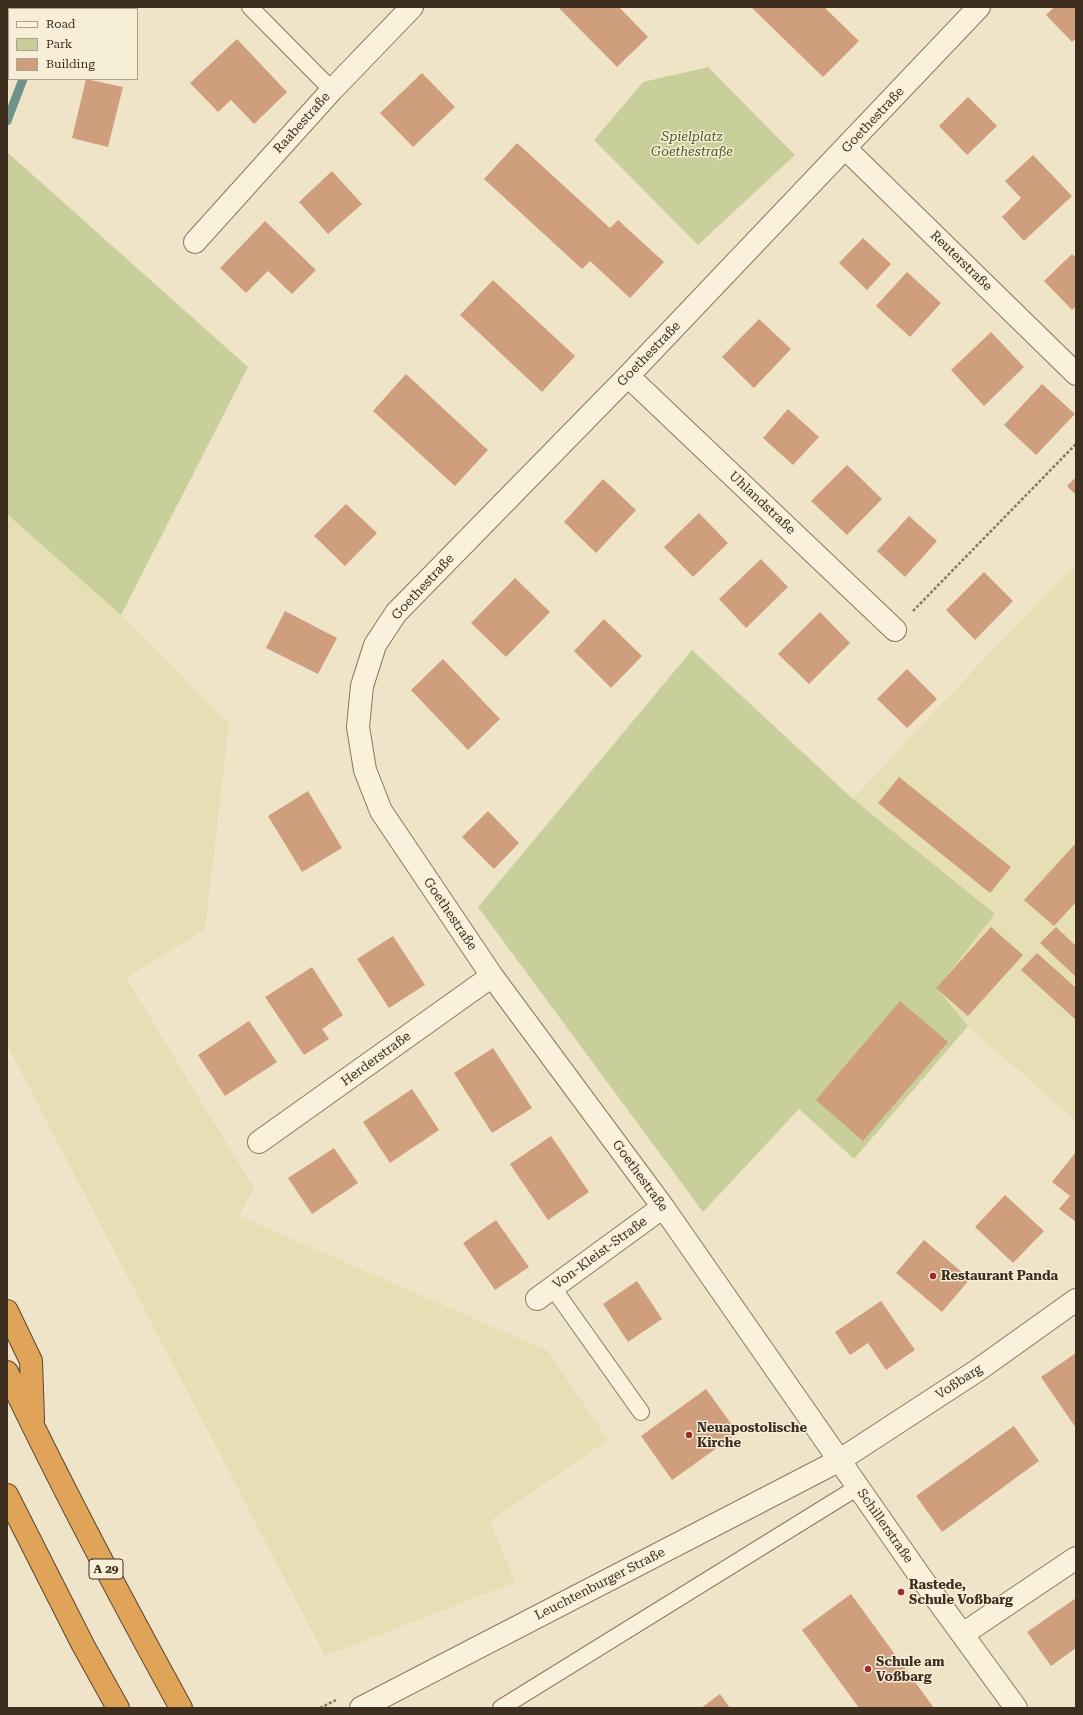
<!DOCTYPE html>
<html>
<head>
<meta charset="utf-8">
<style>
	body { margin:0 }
	#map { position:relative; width:1083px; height:1715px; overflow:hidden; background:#f0e4c8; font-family:"Roboto Serif",serif }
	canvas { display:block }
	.frame { position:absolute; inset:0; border:8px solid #3d2e20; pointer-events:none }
	.legend { position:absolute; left:8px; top:8px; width:130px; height:72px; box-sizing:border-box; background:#f7eed8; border:1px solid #ada18e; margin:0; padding:5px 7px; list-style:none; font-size:12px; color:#3d2e20 }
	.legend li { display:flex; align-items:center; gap:8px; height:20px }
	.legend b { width:20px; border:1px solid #ada18e }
</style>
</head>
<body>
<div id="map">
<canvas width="1083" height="1715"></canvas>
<div class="frame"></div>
<ul class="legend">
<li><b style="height:5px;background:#faf1dc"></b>Road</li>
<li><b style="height:11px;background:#c9cf9b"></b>Park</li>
<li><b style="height:11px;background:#cf9f7d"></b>Building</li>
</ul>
</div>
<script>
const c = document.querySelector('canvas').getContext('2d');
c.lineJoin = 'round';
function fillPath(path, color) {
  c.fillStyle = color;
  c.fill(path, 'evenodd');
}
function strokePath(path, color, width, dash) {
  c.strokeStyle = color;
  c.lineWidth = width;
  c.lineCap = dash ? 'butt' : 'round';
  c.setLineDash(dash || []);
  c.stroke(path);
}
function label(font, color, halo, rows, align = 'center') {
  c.font = font + ' "Roboto Serif",serif';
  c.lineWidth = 3;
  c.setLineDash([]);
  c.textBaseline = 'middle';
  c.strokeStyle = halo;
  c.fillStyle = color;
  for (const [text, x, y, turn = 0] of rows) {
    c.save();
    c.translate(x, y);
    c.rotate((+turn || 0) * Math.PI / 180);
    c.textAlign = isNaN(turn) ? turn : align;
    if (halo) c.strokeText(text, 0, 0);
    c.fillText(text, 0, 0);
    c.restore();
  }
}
fillPath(new Path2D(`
	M 7,514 L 121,615 L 229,724 L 205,929 L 126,978 L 254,1188 L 239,1216 L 548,1351 L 608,1440 L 490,1521 L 515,1582 L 325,1656 L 7,1045 Z
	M 1076,565 L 1076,1121 L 968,1026 L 936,988 L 995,914 L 853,799 L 999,643 Z`), '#e6deb5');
fillPath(new Path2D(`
	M 708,67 L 795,155 L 698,245 L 594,140 L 643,82 Z
	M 7,152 L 248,367 L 121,615 L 7,514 Z
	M 692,650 L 853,799 L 995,914 L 937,988 L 968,1026 L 854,1159 L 799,1109 L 703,1212 L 478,907 Z`), '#c9cf9b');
strokePath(new Path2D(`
	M 47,9 L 47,7
	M 7,121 L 23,79`), '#6f938a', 9);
fillPath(new Path2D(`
	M 558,7 L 619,7 L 648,37 L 617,67 Z
	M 751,7 L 824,7 L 859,41 L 823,77 Z
	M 1054,7 L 1076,7 L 1076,38 L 1072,42 L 1046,15 Z
	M 237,39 L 287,92 L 254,124 L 231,100 L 218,112 L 190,83 Z
	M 422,73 L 455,107 L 413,147 L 380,113 Z
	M 86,79 L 123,87 L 108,147 L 72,138 Z
	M 968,97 L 997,126 L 967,155 L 939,126 Z
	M 517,143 L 610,228 L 618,220 L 664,262 L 630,298 L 590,261 L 582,269 L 484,179 Z
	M 1033,155 L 1072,196 L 1024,241 L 1002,217 L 1021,198 L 1005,181 Z
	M 332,171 L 362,204 L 328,234 L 299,202 Z
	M 265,221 L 316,270 L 292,294 L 268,271 L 246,293 L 220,268 Z
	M 863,238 L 891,264 L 867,290 L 839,263 Z
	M 1072,254 L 1076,258 L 1076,306 L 1072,310 L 1044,281 Z
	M 907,272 L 941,303 L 910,337 L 876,306 Z
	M 493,280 L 575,356 L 542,392 L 460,315 Z
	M 759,319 L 791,349 L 754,388 L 722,357 Z
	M 991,332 L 1024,367 L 984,406 L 951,370 Z
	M 406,374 L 488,450 L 455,486 L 373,411 Z
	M 1042,384 L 1075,414 L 1036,455 L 1004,425 Z
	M 788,409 L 819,437 L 793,465 L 763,438 Z
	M 847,465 L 882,499 L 847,535 L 811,501 Z
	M 1076,477 L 1076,495 L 1067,486 Z
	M 603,479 L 636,510 L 596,553 L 564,522 Z
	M 346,504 L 377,533 L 345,566 L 314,536 Z
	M 699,513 L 728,543 L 693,577 L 664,547 Z
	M 909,516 L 937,541 L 905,577 L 877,551 Z
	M 761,559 L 788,587 L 746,628 L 719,599 Z
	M 984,572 L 1013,601 L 975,640 L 946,610 Z
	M 515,578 L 550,612 L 506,657 L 471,623 Z
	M 285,611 L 337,638 L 318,674 L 266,648 Z
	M 820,612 L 850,643 L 809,684 L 778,654 Z
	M 604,619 L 642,656 L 611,688 L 574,651 Z
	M 443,659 L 500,719 L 468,750 L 411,690 Z
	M 907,669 L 937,699 L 907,728 L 877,699 Z
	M 899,777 L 1011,867 L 990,893 L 878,803 Z
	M 308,791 L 342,848 L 302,872 L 268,816 Z
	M 488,811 L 519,843 L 494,869 L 462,837 Z
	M 1076,843 L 1076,902 L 1054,926 L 1024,900 Z
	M 991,927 L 1023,955 L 968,1016 L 936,988 Z
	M 1056,927 L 1076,946 L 1076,977 L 1040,943 Z
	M 393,936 L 425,985 L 389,1008 L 357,959 Z
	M 1037,953 L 1076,988 L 1076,1020 L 1021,970 Z
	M 312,967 L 343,1015 L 322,1029 L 329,1039 L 304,1055 L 265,997 Z
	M 900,1001 L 948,1042 L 863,1141 L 816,1100 Z
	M 249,1021 L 277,1062 L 225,1096 L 198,1055 Z
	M 493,1048 L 532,1108 L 492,1133 L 454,1073 Z
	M 412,1089 L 439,1130 L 390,1163 L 363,1122 Z
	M 551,1136 L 589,1192 L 548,1220 L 510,1164 Z
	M 334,1148 L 358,1183 L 312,1214 L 288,1178 Z
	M 1076,1152 L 1076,1222 L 1059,1209 L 1070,1196 L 1052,1182 Z
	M 1005,1195 L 1044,1231 L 1013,1263 L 975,1227 Z
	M 496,1220 L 529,1267 L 495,1290 L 463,1243 Z
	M 924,1240 L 970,1279 L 942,1312 L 896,1273 Z
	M 637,1281 L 662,1319 L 628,1342 L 603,1304 Z
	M 881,1301 L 915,1350 L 886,1370 L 868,1343 L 850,1355 L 835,1332 Z
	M 1076,1353 L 1076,1428 L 1041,1377 Z
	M 706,1389 L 738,1433 L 672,1480 L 641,1436 Z
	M 1014,1426 L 1039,1461 L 942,1532 L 916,1496 Z
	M 851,1594 L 934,1708 L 859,1708 L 802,1630 Z
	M 1076,1598 L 1076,1648 L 1051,1666 L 1027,1632 Z
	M 720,1694 L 730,1708 L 701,1708 Z`), '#cf9f7d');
const lane = new Path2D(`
	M 250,7 L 332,90
	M 553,1288 L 641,1412
	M 501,1708 L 858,1487`);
const street = new Path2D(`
	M 979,7 L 628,376 L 396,613 L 375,645 L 362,686 L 358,727 L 365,770 L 381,811 L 492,976 L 663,1207 L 922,1579 L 1016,1708
	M 58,9 L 59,7
	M 846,149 L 1076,374
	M 195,242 L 332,90 L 412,7
	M 628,376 L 895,630
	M 259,1142 L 492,976
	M 537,1299 L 663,1207
	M 963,1634 L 1076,1558
	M 361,1708 L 840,1460 L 978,1370 L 1076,1300`);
const highway = new Path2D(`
	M 7,1311 L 31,1361 L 33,1419
	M 7,1372 C 61,1486 120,1597 181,1708
	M 7,1495 L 83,1645 L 118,1708`);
strokePath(lane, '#8d765c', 18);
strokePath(street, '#8d765c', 24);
strokePath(highway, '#5b4430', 24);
strokePath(new Path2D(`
	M 913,611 L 1076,444
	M 320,1708 L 336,1700`), '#8d765c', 2.5, [3, 2]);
strokePath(lane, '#faf1dc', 16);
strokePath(street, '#faf1dc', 22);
strokePath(highway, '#e0a458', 22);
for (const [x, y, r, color] of [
	[933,1276,4,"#9e2a2b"],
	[689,1435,4,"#9e2a2b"],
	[901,1592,4,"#9e2a2b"],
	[868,1669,4,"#9e2a2b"]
]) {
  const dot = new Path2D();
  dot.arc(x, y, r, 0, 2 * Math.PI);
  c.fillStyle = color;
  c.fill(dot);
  strokePath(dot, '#f7eed8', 1.5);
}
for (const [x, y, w] of [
	[106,1569,34]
]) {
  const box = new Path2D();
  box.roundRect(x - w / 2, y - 10, w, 20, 3);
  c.fillStyle = '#f7eed8';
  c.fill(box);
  strokePath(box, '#3d2e20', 1);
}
label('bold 12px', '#3d2e20', null, [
	["A 29",106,1569]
]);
label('13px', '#3d2e20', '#f7eed8', [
	["Goethestraße",873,120,-47],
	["Raabestraße",302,123,-48],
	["Reuterstraße",961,261,44],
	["Goethestraße",649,354,-46],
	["Uhlandstraße",762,503,43],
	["Goethestraße",423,587,-47],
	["Goethestraße",450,914,56],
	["Herderstraße",376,1059,-36],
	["Goethestraße",640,1176,54],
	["Von-Kleist-Straße",600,1253,-36],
	["Voßbarg",959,1382,-33],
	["Schillerstraße",885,1526,55],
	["Leuchtenburger Straße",600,1584,-27]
]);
label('italic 13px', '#4d5a26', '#f7eed8', [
	["Spielplatz",692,137],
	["Goethestraße",692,152]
]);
label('bold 13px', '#3d2e20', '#f7eed8', [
	["Restaurant Panda",941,1276],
	["Neuapostolische",697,1428],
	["Kirche",697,1443],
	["Rastede,",909,1585],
	["Schule Voßbarg",909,1600],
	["Schule am",876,1662],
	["Voßbarg",876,1677]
], 'left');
</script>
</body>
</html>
